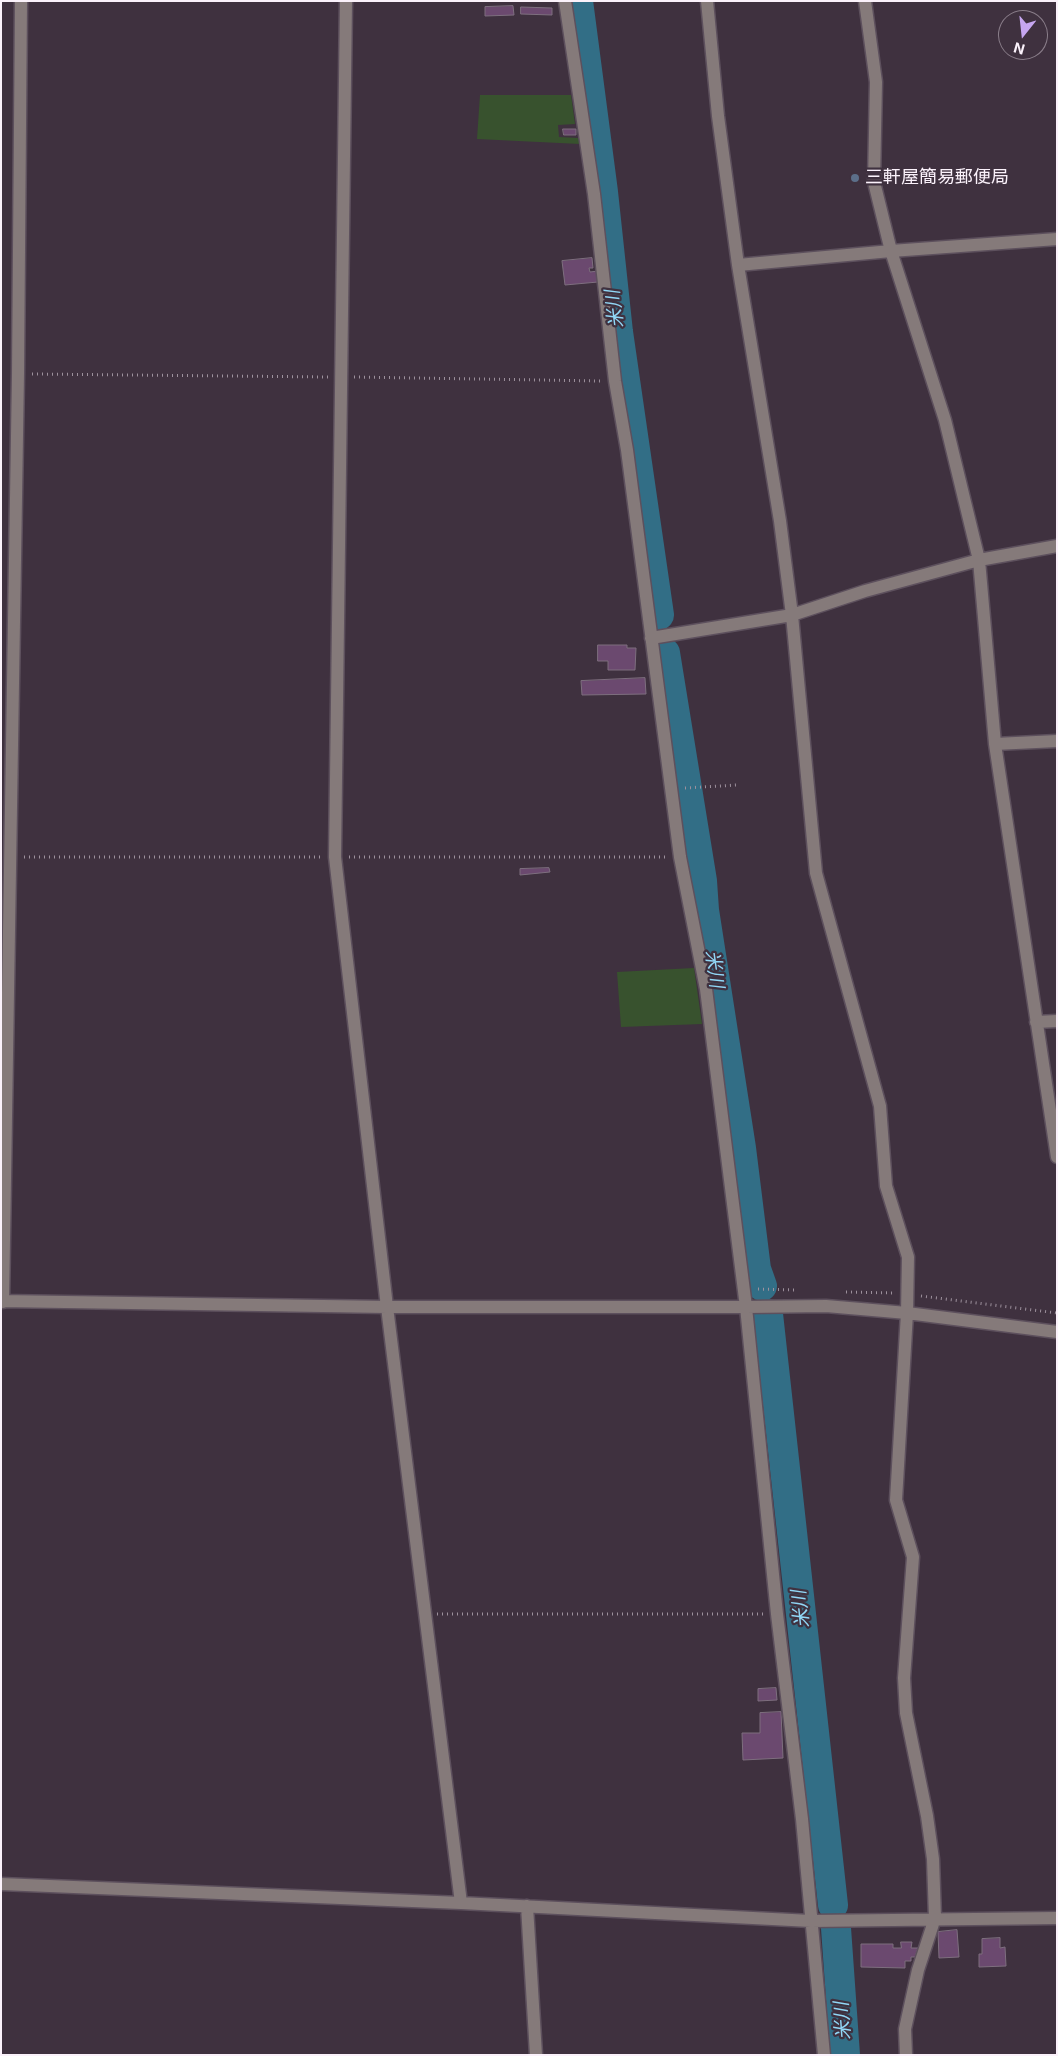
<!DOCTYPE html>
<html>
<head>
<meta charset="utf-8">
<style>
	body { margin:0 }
	#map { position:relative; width:1058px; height:2056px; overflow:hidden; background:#3f313f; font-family:Inter,sans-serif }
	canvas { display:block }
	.frame { position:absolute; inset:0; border:2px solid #fbf2fb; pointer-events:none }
	.north { position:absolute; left:998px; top:10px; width:50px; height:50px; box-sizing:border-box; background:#3f313f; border:1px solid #8a7e8a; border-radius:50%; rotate:196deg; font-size:14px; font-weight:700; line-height:20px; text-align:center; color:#fbf2fb }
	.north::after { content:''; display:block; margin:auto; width:18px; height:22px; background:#c6a6f0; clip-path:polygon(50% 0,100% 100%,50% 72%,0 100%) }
</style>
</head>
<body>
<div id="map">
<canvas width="1058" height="2056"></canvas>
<div class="frame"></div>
<div class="north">N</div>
</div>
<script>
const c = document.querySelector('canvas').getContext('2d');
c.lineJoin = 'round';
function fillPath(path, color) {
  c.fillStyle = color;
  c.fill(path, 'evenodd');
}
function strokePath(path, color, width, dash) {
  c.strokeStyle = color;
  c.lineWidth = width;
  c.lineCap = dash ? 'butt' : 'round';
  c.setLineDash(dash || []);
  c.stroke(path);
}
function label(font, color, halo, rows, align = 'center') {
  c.font = font + ' Inter,"Noto Sans JP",sans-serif';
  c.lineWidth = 4.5;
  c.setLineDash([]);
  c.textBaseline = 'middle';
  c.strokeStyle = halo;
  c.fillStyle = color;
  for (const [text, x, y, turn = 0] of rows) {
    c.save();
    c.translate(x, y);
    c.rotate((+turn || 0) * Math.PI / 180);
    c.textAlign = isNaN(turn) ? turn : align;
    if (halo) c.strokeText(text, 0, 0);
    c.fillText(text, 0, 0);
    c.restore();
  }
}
fillPath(new Path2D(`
	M 480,95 L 571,95 L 575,124 L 558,125 L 559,137 L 578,138 L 580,144 L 477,139 Z
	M 694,968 L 702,1024 L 621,1027 L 617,972 Z`), '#38522e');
strokePath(new Path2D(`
	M 578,1 L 603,192 L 618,332 L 659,615
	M 665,653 L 702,881 L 704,910 L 741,1148 L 756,1269 L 762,1286
	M 768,1314 L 833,1905
	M 836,1928 L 845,2055`), '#326e86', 30);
const building = new Path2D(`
	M 513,6 L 514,15 L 485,16 L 485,7 Z
	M 521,7 L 552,8 L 552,15 L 521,14 Z
	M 563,129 L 576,129 L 576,135 L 564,135 Z
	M 592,258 L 593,268 L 589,268 L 590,272 L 598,271 L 598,282 L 565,285 L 562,261 Z
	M 598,645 L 627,645 L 627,648 L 636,648 L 635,670 L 608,670 L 608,661 L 598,661 Z
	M 645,678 L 646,694 L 582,695 L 581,681 Z
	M 549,868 L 550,872 L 520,875 L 520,869 Z
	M 776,1688 L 777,1700 L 758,1701 L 758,1689 Z
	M 781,1712 L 783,1758 L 743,1760 L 742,1733 L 760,1733 L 760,1713 Z
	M 957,1930 L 959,1957 L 939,1958 L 938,1932 Z
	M 1000,1938 L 1000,1948 L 1005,1947 L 1006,1966 L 979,1967 L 979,1954 L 982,1954 L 982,1939 Z
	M 901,1942 L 912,1942 L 911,1948 L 918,1948 L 915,1957 L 911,1957 L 911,1961 L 905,1961 L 905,1968 L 861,1967 L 861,1944 L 893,1944 L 893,1948 L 901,1948 Z`);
fillPath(building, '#6b496f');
strokePath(building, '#7e6f7f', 1);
const minor = new Path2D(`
	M 346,1 L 335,857 L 387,1307 L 461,1903
	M 707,1 L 718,116 L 738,265 L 780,521 L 792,615 L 816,873 L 880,1106 L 886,1186 L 908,1257 L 907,1313 L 896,1500 L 913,1557 L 904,1678 L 906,1713 L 927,1816 L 933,1859 L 935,1918 L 918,1970 L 905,2029 L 906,2055
	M 865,1 L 876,82 L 874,182 L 891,251 L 945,420 L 979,560 L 995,744 L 1057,1157
	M 738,265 L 891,251 L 1057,239
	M 651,638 L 792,615 L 865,591 L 979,560 L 1057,546
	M 995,744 L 1057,741
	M 1036,1022 L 1057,1021
	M 1,1301 L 387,1307 L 746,1307 L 706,989 L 680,857 L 627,450 L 615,381 L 594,194 L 565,1
	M 3,1302 L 18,374 L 21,1
	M 1,1884 L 461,1903 L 811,1921 L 1057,1918
	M 527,1906 L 536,2055
	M 824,2055 L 802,1819 L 777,1614 L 746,1307 L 826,1306 L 907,1313 L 1057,1332`);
strokePath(minor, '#5d505d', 15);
strokePath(new Path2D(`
	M 32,374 L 328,377
	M 354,377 L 601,381
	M 685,788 L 737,785
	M 24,857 L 323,857
	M 349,857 L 666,857
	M 758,1289 L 797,1290
	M 846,1292 L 894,1293
	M 921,1296 L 1057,1313
	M 437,1614 L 764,1614`), '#9d919d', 3, [1, 4]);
strokePath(minor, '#857a7a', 12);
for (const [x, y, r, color] of [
	[855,178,5,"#5c6f8a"]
]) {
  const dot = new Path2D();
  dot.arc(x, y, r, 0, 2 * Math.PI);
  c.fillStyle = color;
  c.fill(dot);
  strokePath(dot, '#3f313f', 2);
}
label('18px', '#fbf2fb', '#3f313f', [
	["三軒屋簡易郵便局",865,178]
], 'left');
label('italic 19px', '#91d7f6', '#3f313f', [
	["米川",615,309,-97],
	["米川",714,969,82],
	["米川",801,1609,-96],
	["米川",843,2021,-94]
]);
</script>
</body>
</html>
